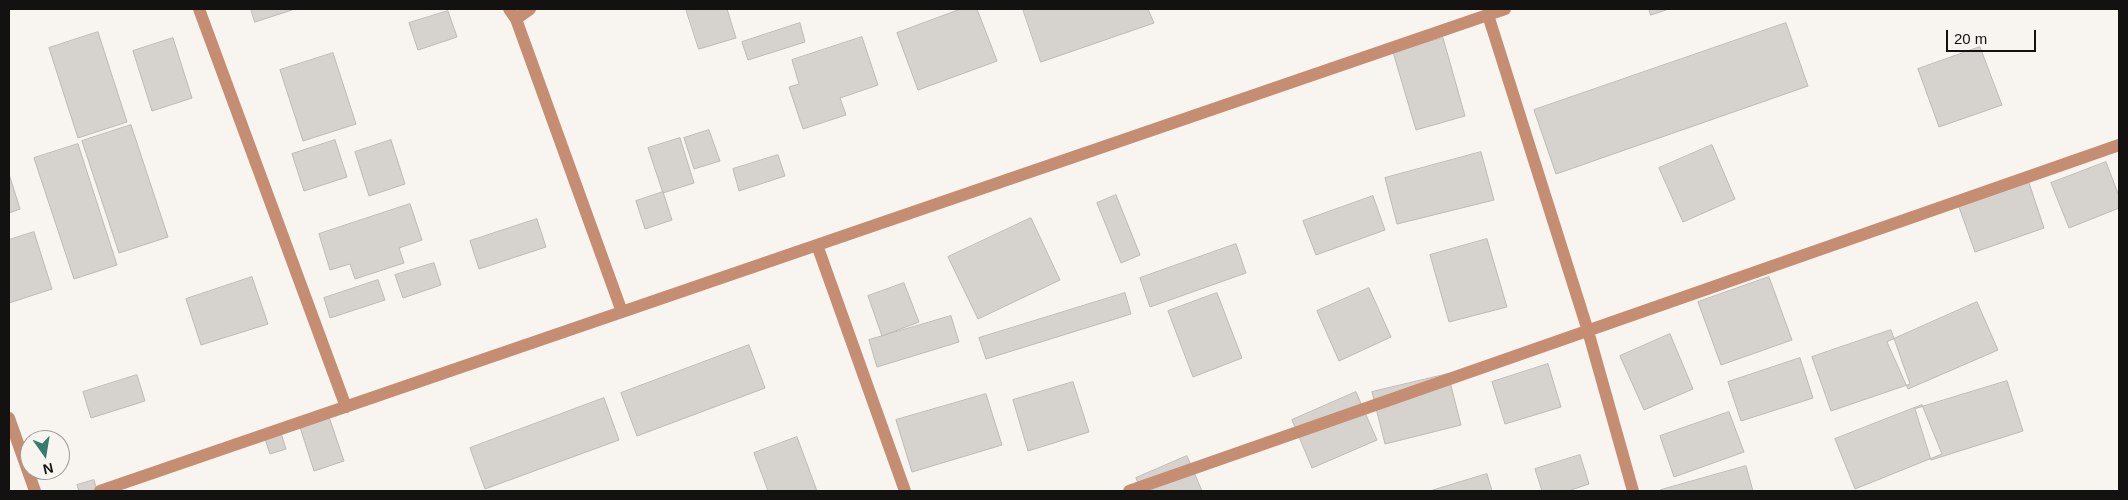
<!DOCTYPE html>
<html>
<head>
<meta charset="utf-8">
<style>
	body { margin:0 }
	#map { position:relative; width:2128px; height:500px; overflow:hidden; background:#f8f4f0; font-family:Arial,sans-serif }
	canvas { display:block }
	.frame { position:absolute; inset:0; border:10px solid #141211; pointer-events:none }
	.north { position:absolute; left:20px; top:430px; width:50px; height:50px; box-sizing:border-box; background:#f8f4f0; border:1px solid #9d9a97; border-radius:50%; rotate:167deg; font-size:14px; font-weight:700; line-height:20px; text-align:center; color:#141211 }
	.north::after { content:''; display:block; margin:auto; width:18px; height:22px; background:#377b6f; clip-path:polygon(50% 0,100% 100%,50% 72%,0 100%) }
	.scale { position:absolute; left:1946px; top:30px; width:90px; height:22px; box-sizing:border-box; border:2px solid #141211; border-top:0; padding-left:6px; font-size:15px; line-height:18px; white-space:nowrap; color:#141211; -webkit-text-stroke:4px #f8f4f0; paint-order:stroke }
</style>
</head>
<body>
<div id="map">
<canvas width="2128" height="500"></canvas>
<div class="frame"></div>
<div class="north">N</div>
<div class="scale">20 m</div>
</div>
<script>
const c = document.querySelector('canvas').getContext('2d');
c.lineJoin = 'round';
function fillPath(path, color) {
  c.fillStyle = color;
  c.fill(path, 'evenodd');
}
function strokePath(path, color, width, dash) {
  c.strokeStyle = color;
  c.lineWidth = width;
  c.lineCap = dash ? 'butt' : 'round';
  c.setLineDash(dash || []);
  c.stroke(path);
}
const building = new Path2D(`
	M 251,9 L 292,9 L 292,10 L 255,22 Z
	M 686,9 L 727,9 L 736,38 L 699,49 Z
	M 961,9 L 977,9 L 997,61 L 918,90 L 897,33 Z
	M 1023,9 L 1148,9 L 1154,23 L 1041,62 Z
	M 1649,9 L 1669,9 L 1651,15 Z
	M 448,11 L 457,37 L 418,50 L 409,23 Z
	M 800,23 L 805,42 L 748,60 L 742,42 Z
	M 1786,23 L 1808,86 L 1556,174 L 1534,110 Z
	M 98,32 L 127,122 L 78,138 L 49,48 Z
	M 862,37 L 878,85 L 840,98 L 846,115 L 803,129 L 789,87 L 799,84 L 792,60 Z
	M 173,38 L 192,98 L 152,111 L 133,51 Z
	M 1443,38 L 1465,116 L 1416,130 L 1393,52 Z
	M 1980,47 L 2002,105 L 1939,127 L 1918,69 Z
	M 333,53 L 356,124 L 303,141 L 280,70 Z
	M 131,125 L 168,237 L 119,253 L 82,141 Z
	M 709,130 L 720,161 L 694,169 L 684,138 Z
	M 680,138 L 694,183 L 663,193 L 648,148 Z
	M 335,140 L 347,177 L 304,191 L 292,154 Z
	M 391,140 L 405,184 L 369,196 L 355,152 Z
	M 78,144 L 117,265 L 74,279 L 34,158 Z
	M 1712,145 L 1735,199 L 1683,222 L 1659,168 Z
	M 1481,152 L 1494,200 L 1397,224 L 1385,178 Z
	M 778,155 L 785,176 L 739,191 L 733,169 Z
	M 2106,162 L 2119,196 L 2119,208 L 2069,228 L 2051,183 Z
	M 9,174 L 20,209 L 9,213 Z
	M 2029,183 L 2044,228 L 1975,252 L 1959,207 Z
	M 663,192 L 672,220 L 645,229 L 636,201 Z
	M 1116,195 L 1140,255 L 1121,263 L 1097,203 Z
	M 1373,196 L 1385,230 L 1316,255 L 1303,221 Z
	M 410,204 L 422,240 L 399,248 L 404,263 L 355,279 L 350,264 L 330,270 L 319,234 Z
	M 1031,218 L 1060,280 L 978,319 L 948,257 Z
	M 537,219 L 546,247 L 479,269 L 470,241 Z
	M 34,232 L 52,289 L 9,303 L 9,240 Z
	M 1487,239 L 1507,307 L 1449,322 L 1430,255 Z
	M 1236,244 L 1246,273 L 1150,307 L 1140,278 Z
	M 434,263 L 441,285 L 403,298 L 395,275 Z
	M 252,277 L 268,324 L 201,345 L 186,299 Z
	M 1769,277 L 1792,340 L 1721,365 L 1698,302 Z
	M 378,280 L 385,300 L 330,318 L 324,298 Z
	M 904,283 L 919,322 L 882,336 L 868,296 Z
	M 1369,288 L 1391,337 L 1339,361 L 1317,311 Z
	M 1125,293 L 1131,314 L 986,359 L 979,338 Z
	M 1217,293 L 1242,358 L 1193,377 L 1168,311 Z
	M 1977,302 L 1998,350 L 1908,389 L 1887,342 Z
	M 951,316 L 959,342 L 877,367 L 869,340 Z
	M 1891,330 L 1910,384 L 1831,411 L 1812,357 Z
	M 1670,334 L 1693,389 L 1644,410 L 1620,356 Z
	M 749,345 L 765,388 L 637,436 L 621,393 Z
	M 1800,358 L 1813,398 L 1741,421 L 1728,382 Z
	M 1548,364 L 1561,407 L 1505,424 L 1492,382 Z
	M 1448,374 L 1461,425 L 1385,444 L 1372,392 Z
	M 137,375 L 145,401 L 91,418 L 83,392 Z
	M 2007,381 L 2023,431 L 1931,460 L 1915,409 Z
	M 1073,382 L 1089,432 L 1028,451 L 1013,400 Z
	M 1356,392 L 1377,440 L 1312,468 L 1292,420 Z
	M 986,394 L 1002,445 L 912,472 L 896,420 Z
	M 604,398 L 619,440 L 485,489 L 470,448 Z
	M 1922,405 L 1942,454 L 1855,489 L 1835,439 Z
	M 1729,412 L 1744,452 L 1674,477 L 1660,436 Z
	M 329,417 L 344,461 L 314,471 L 300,427 Z
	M 279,427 L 286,449 L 270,454 L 263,433 Z
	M 797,437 L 817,491 L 768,491 L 754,453 Z
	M 1580,455 L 1589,484 L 1568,491 L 1542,491 L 1535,469 Z
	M 1187,456 L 1202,491 L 1141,491 L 1136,478 Z
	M 1746,466 L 1753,491 L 1662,491 L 1661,490 Z
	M 1487,474 L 1492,491 L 1430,491 Z
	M 94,480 L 97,491 L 79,491 L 77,485 Z`);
fillPath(building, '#d6d2ce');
strokePath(building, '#bdb9b6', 1);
strokePath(new Path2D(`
	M 199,9 L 346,407
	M 509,9 L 516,19 L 622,312
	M 1488,15 L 1588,331 L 1633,491
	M 516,19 L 530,9
	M 817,245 L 905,491
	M 9,418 L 35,491
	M 100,491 L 1505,9
	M 1129,491 L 2119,145`), '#c58d71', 12);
</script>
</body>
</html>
